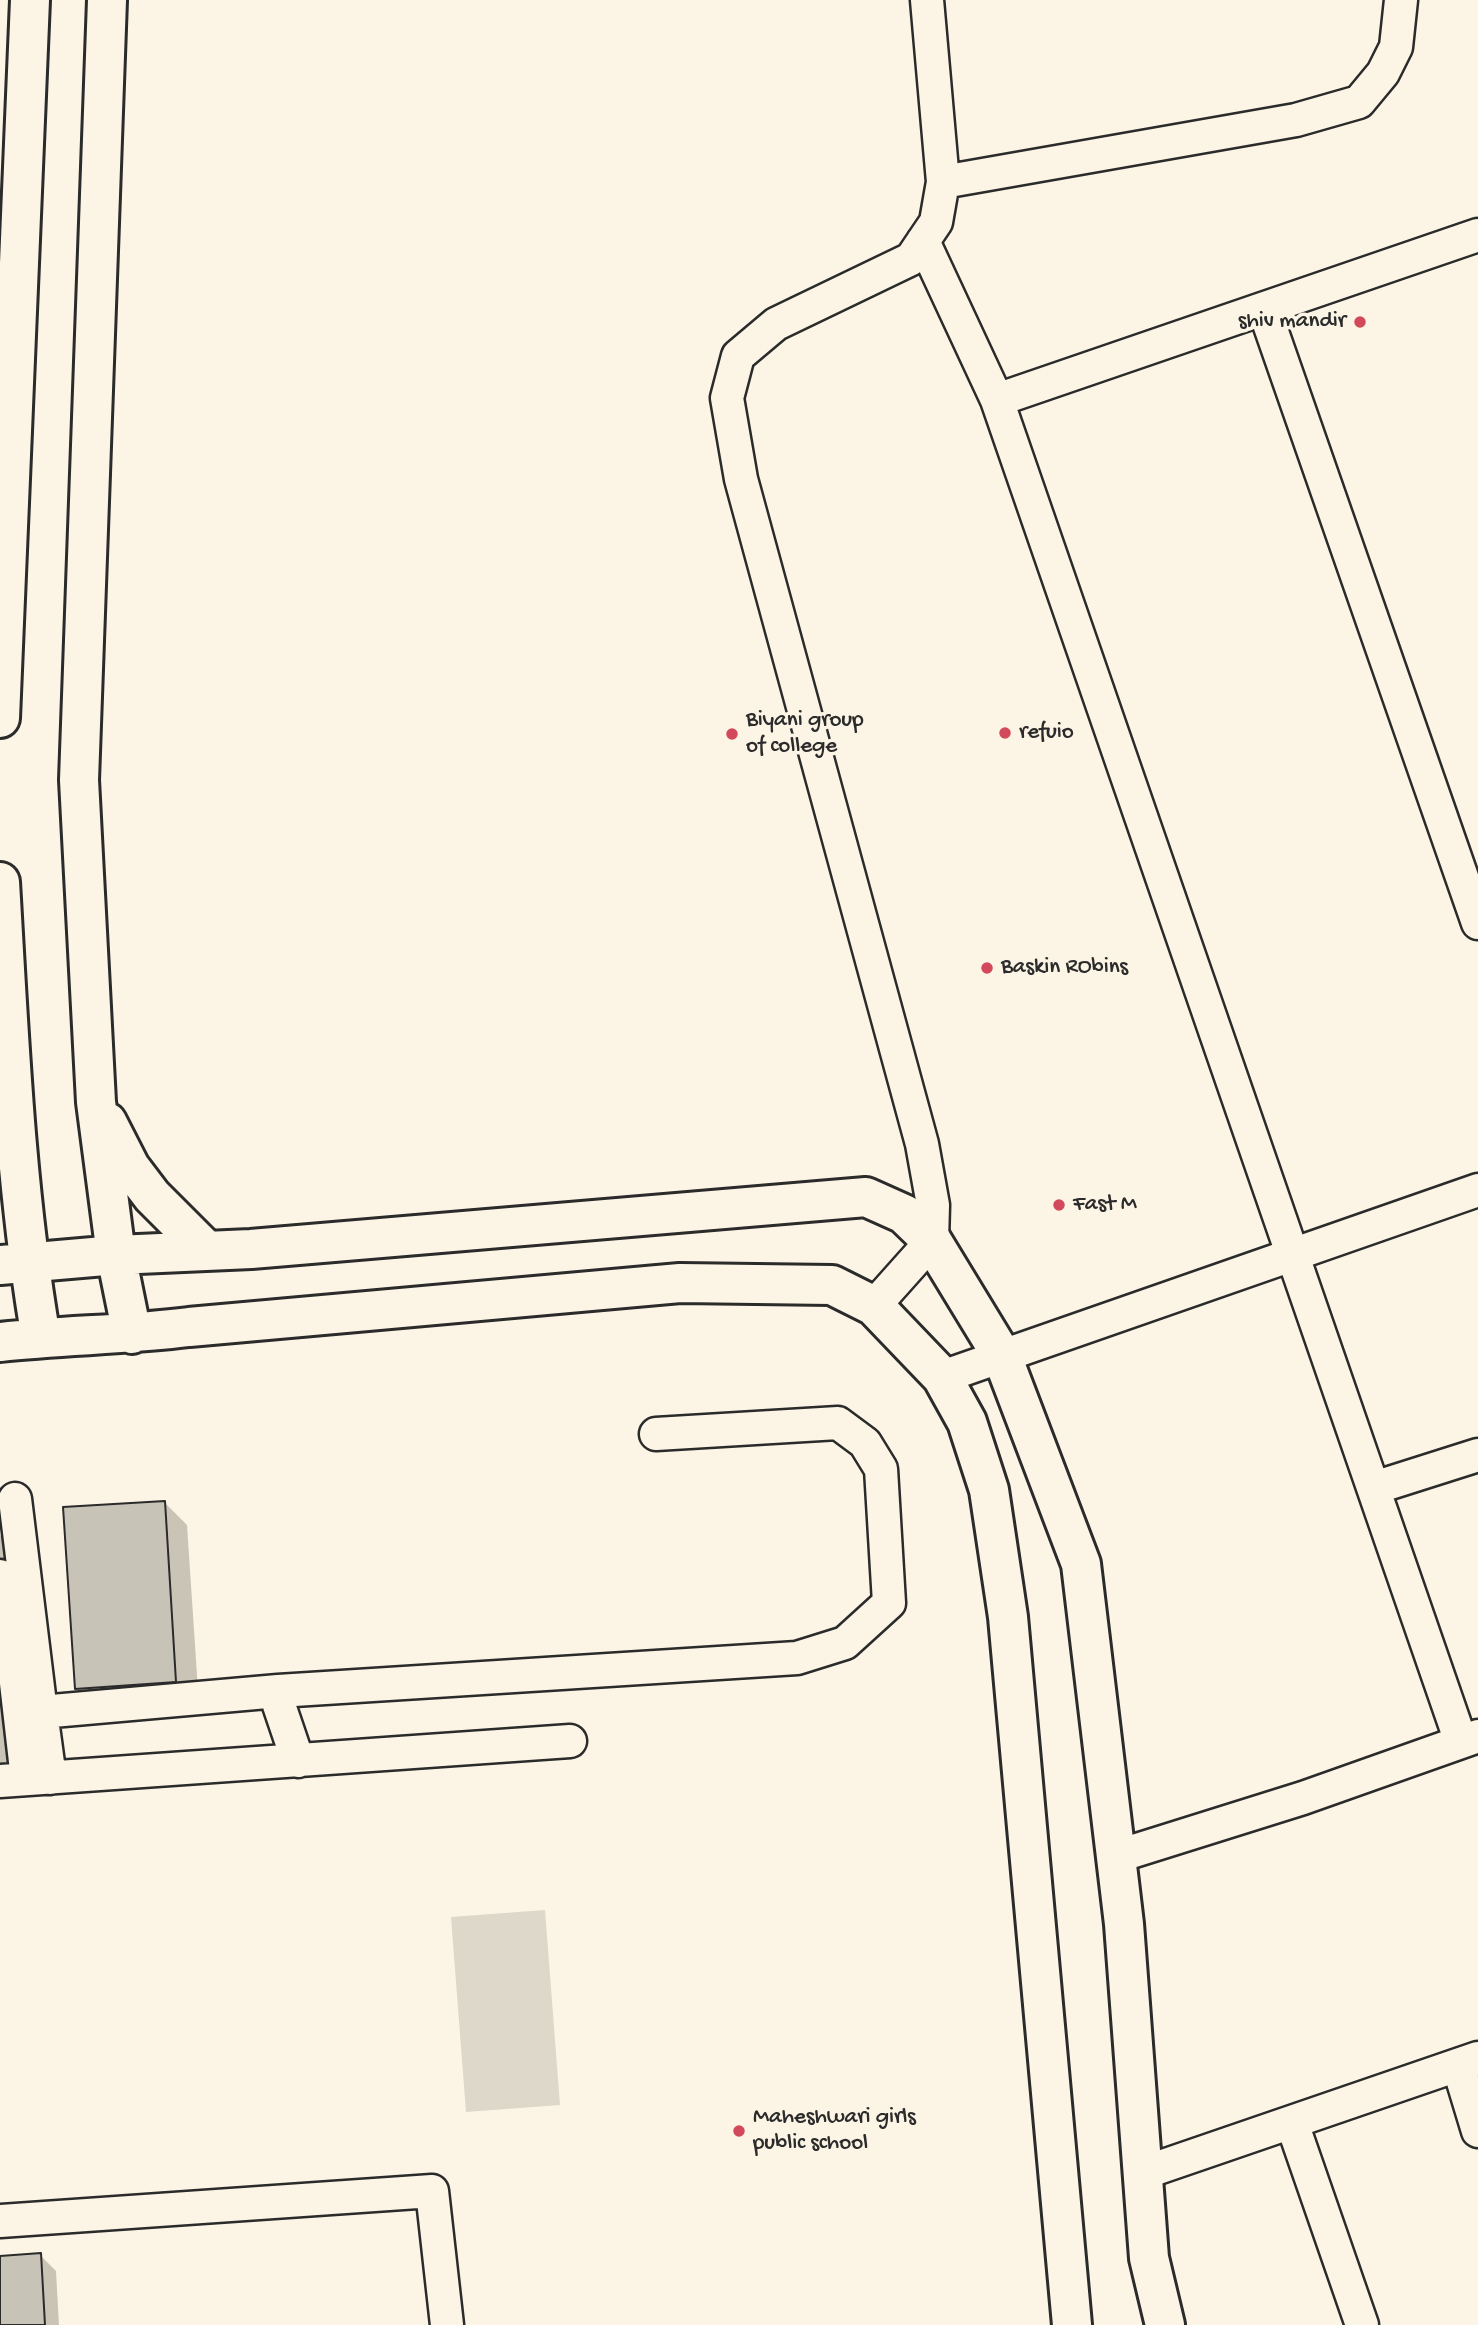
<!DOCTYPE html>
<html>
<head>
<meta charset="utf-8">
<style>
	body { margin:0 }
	canvas { display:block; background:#fcf5e5 }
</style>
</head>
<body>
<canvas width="1478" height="2325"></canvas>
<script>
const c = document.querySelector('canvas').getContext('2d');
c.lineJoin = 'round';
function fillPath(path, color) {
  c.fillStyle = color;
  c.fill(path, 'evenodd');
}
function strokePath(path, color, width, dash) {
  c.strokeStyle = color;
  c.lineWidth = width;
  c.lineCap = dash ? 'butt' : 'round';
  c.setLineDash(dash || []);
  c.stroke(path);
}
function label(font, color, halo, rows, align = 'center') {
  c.font = font + ' "Gochi Hand",sans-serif';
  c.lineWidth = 7;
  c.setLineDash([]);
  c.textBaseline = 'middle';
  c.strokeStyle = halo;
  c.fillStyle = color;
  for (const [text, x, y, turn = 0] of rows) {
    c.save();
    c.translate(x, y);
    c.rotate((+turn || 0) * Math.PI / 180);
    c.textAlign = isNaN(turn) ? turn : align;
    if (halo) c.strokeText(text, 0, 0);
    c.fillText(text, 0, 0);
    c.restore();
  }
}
fillPath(new Path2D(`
	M 545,1910 L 560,2105 L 466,2112 L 451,1917 Z`), '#ded8ca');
fillPath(new Path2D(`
	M 164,1502 L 187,1525 L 199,1705 L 100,1711 L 77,1688 Z
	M 0,1535 L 3,1538 L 12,1627 L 0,1628 Z
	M 0,1654 L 32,1766 L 0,1769 Z
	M 40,2255 L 56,2271 L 59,2325 L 0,2325 L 0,2257 Z`), '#0003');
const building = new Path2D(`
	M 165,1501 L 176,1682 L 75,1689 L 63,1507 Z
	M 41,2253 L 45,2325 L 0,2325 L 0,2256 Z`);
fillPath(building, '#c8c3b7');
strokePath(building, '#2b2b2b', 2);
const minor = new Path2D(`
	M 943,182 L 1296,120 L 1359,102 L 1383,73 L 1396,47 L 1401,0
	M 923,241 L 997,400 L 1478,235
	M 1264,309 L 1478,923
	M 997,400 L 1461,1742
	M 874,1306 L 932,1241 L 933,1205 L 922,1144 L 741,479 L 727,398 L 738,356 L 776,324 L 911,259 L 936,222 L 943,182 L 927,0
	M 942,1377 L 1478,1190
	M 1374,1488 L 1478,1455
	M 15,1499 L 41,1712 L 278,1691 L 797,1658 L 845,1643 L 889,1603 L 881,1469 L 865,1443 L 838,1423 L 656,1434
	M 0,1576 L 8,1613 L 27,1779
	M 278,1691 L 279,1705 L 298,1761
	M 41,1712 L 50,1778
	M 0,1781 L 570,1741
	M 1118,1856 L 1303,1798 L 1478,1736
	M 1458,2065 L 1478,2131
	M 1292,2123 L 1362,2325
	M 1143,2173 L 1478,2058
	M 0,2221 L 432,2191 L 447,2325`);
const tertiary = new Path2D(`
	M 107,0 L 79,780 L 96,1102 L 116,1255 L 132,1334
	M 0,718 L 30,0
	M 0,882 C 9,1034 15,1187 41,1338
	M 107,1122 L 130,1167 L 152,1196 L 207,1251
	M 0,1265 L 116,1255 L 251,1249 L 866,1197 L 904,1214 L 932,1241 L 1002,1356 L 1081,1564 L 1124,1924 L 1149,2258 L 1165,2325
	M 0,1342 C 63,1335 126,1335 189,1327 L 680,1283 L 832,1285 L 874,1306 L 942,1377 L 967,1422 L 989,1490 L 1008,1617 L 1072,2325`);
strokePath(minor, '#2b2b2b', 37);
strokePath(tertiary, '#2b2b2b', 44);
strokePath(minor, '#fcf5e5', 32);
strokePath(tertiary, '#fcf5e5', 38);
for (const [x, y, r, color] of [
	[1360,322,7,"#d1495b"],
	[1005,733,7,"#d1495b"],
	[732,734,7,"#d1495b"],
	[987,968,7,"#d1495b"],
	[1059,1205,7,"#d1495b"],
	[739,2131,7,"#d1495b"]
]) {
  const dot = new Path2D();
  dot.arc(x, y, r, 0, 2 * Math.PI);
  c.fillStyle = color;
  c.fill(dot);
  strokePath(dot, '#fcf5e5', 2.5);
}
label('23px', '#2b2b2b', '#fcf5e5', [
	["shiv mandir",1346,322,"right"],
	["Biyani group",746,721],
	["of college",746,747],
	["refuio",1019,733],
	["Baskin RObins",1001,968],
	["Fast M",1073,1205],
	["Maheshwari girls",753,2118],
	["public school",753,2144]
], 'left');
</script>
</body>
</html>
